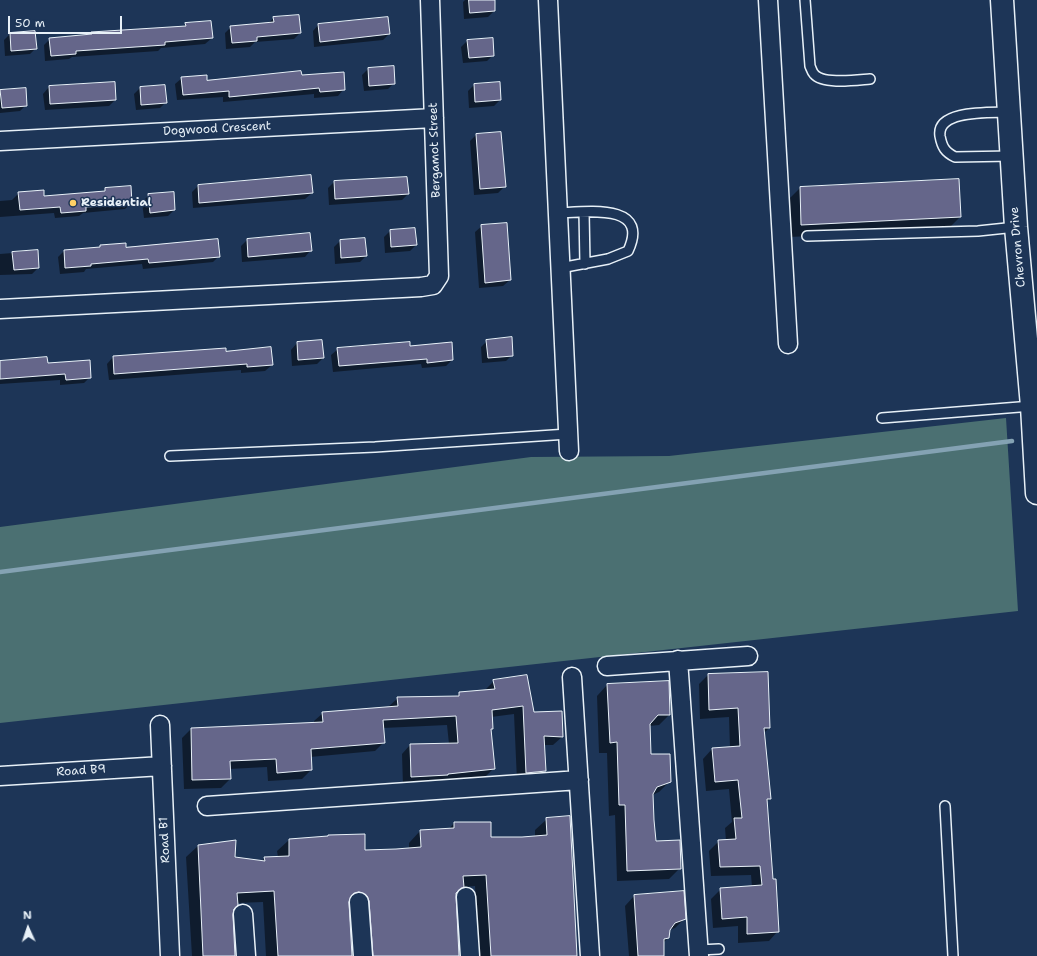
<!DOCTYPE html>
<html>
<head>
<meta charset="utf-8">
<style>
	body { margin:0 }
	#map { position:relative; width:1037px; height:956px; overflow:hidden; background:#1d3557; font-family:"Shantell Sans",sans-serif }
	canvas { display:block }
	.north { position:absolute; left:8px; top:908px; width:40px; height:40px; -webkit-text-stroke:3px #1d3557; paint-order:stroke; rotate:357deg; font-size:11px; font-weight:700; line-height:16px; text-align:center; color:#e8f1f8 }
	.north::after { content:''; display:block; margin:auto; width:14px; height:18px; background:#e8f1f8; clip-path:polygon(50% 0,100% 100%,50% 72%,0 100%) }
	.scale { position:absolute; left:8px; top:16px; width:114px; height:18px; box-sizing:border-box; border:2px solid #e8f1f8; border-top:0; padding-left:5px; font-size:12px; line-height:14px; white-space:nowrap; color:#e8f1f8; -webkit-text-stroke:3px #1d3557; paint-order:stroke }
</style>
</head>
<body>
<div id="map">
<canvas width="1037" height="956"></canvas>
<div class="north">N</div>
<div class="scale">50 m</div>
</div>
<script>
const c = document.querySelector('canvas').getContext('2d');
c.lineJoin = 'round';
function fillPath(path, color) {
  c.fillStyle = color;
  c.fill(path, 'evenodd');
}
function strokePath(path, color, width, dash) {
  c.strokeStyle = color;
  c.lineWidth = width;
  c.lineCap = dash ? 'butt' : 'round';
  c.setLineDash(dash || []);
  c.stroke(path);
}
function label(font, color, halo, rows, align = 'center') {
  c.font = font + ' "Shantell Sans",sans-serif';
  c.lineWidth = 3;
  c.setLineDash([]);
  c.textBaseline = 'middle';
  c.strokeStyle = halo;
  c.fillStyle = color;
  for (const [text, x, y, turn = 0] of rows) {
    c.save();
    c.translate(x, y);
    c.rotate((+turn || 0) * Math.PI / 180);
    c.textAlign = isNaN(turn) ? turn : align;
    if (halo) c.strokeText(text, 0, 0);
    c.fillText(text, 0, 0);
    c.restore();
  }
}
fillPath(new Path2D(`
	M 1006,418 L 1018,611 L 0,723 L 0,527 L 531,457 L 669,456 Z`), '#4b7072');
fillPath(new Path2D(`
	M 465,0 L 494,0 L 494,11 L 488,17 L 464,19 L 463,2 Z
	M 274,18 L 300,33 L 294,39 L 255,42 L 250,47 L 226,49 L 225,33 L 231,27 L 268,23 Z
	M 186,24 L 212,38 L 205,44 L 161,48 L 158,51 L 72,57 L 69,59 L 45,61 L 44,45 L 50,39 L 89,35 L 92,33 L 183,27 Z
	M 319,24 L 389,34 L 383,40 L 314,47 L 313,31 Z
	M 10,34 L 36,48 L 30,54 L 5,56 L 4,40 Z
	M 467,41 L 493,55 L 487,61 L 463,63 L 461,47 Z
	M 368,69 L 394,83 L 388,89 L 364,91 L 362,75 Z
	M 301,77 L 344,89 L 338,96 L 314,98 L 314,94 L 223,102 L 223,97 L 177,100 L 175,84 L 182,78 L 207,82 Z
	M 474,85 L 500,100 L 494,106 L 469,108 L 468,91 Z
	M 49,87 L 115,100 L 109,106 L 45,110 L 43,94 Z
	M 140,88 L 166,102 L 160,108 L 136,110 L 134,94 Z
	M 0,91 L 1,91 L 26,105 L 20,111 L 0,113 Z
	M 476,135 L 505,186 L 498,193 L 474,195 L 470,141 Z
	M 334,182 L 408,194 L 402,200 L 329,205 L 328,188 Z
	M 198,186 L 312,193 L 305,199 L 193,208 L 192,192 Z
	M 800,188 L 960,217 L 947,230 L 789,237 L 788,200 Z
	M 106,189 L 131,203 L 125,209 L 83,213 L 79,216 L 55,218 L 54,213 L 0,217 L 0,201 L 12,200 L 19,193 L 43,197 L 102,192 Z
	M 149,195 L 174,210 L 168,216 L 144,218 L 142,202 Z
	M 482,226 L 510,280 L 503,286 L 479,288 L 475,232 Z
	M 414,229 L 416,245 L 410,251 L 385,253 L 384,237 L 390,231 Z
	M 364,239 L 366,256 L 360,262 L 335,264 L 334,247 L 340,241 Z
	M 247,240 L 311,250 L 305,257 L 242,262 L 241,246 Z
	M 101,246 L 125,248 L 219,256 L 213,262 L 143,269 L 142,264 L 86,269 L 84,272 L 60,274 L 58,257 L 64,251 L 98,248 Z
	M 37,251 L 38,268 L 32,274 L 0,275 L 0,254 Z
	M 487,341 L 512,355 L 506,361 L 482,363 L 481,347 Z
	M 297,343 L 323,358 L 317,364 L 292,366 L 291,350 Z
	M 409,347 L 452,360 L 446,366 L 422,368 L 421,364 L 333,372 L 331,355 L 338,349 Z
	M 225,352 L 272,365 L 265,371 L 241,373 L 241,370 L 109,380 L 107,364 L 113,357 Z
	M 0,361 L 47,364 L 90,377 L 84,383 L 60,385 L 60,380 L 0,384 Z
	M 708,675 L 769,728 L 764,733 L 770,799 L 766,802 L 778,931 L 769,941 L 738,943 L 738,926 L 713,928 L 711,899 L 721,889 L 752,887 L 751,875 L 711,876 L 709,851 L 719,841 L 726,841 L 725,828 L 732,822 L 729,789 L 706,791 L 703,759 L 712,749 L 730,748 L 729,717 L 700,719 L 699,684 Z
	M 494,681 L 562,737 L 553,745 L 543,745 L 545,771 L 536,780 L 517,781 L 514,714 L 491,717 L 492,729 L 490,731 L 494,768 L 485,777 L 403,786 L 402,754 L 410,745 L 449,744 L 447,725 L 383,728 L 384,742 L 375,751 L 310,757 L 311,770 L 302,779 L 268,781 L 267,767 L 229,769 L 230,779 L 221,788 L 184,789 L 182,738 L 191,729 L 314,724 L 314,721 L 323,713 L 388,707 L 398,698 L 456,697 L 460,693 L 485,690 Z
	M 607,685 L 669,715 L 659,725 L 649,726 L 650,755 L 670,781 L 659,792 L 652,795 L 655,842 L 680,868 L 669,879 L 617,881 L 615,815 L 609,816 L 607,753 L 599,753 L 597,696 Z
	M 570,817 L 576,956 L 479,956 L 475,886 L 463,887 L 455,894 L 458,956 L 361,956 L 351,904 L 348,904 L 351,956 L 266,956 L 263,902 L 237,903 L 233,909 L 232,915 L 234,956 L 192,956 L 186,857 L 198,846 L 234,841 L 234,857 L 261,861 L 265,858 L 278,857 L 277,851 L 289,840 L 326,837 L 328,836 L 364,851 L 409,849 L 409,843 L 420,831 L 449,829 L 454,823 L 490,838 L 535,837 L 535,830 L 547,819 Z
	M 683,892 L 685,918 L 675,928 L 669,930 L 668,938 L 663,943 L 663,956 L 629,956 L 625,906 L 634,896 Z`), '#0007');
strokePath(new Path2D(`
	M 0,572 L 1012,441`), '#84a2b3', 4.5);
const building = new Path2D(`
	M 469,0 L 495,0 L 495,11 L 470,13 Z
	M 299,15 L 301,33 L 257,37 L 257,41 L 232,43 L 230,26 L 274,22 L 273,17 Z
	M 388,17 L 390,34 L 320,42 L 318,24 Z
	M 211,21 L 213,38 L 165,42 L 165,45 L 76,51 L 76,54 L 51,56 L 49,38 L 92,34 L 91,32 L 186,26 L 185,23 Z
	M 35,31 L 37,49 L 11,51 L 10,33 Z
	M 493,38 L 494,56 L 469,58 L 467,40 Z
	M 394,66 L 395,84 L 369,86 L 368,68 Z
	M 301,71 L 302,75 L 344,72 L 345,90 L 320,92 L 319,88 L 229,97 L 229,91 L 183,95 L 181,77 L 207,75 L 207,80 Z
	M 115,82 L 116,100 L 50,104 L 49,86 Z
	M 500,82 L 501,100 L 475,102 L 474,84 Z
	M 165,85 L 167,103 L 141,105 L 140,87 Z
	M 26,88 L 27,106 L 2,108 L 0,90 Z
	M 501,132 L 506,187 L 480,189 L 476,134 Z
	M 311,175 L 313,193 L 199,203 L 198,185 Z
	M 407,177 L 409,194 L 335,199 L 334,181 Z
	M 959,179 L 961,217 L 801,225 L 800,187 Z
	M 131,186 L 132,204 L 86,207 L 86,211 L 61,213 L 60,207 L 20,210 L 18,192 L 44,190 L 44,196 L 105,191 L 105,188 Z
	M 174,192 L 175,210 L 150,213 L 148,194 Z
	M 507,223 L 511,280 L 485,283 L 481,225 Z
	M 415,228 L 417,245 L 391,247 L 390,230 Z
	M 310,233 L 312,251 L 248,257 L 247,239 Z
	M 365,238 L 367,256 L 341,258 L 340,240 Z
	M 218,239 L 220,257 L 149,263 L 148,259 L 91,264 L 91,266 L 65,268 L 64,250 L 100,247 L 100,245 L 126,243 L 126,247 Z
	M 38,250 L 39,268 L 14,270 L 12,252 Z
	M 512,337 L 513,356 L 488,358 L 486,340 Z
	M 322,340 L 324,358 L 298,360 L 297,342 Z
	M 410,342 L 410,346 L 452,342 L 453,360 L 427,363 L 427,359 L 339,366 L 337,348 Z
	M 271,347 L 273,365 L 247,367 L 247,364 L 114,374 L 113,356 L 226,348 L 226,351 Z
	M 47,357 L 48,363 L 90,360 L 91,378 L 66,380 L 65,374 L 0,379 L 0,361 Z
	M 768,672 L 770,728 L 764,728 L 771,799 L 767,799 L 773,879 L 776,879 L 779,932 L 747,934 L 747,917 L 722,919 L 720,888 L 762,885 L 760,866 L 720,867 L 718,840 L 736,839 L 734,818 L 742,818 L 738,780 L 715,782 L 712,748 L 740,746 L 738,708 L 709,710 L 708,674 Z
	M 527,675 L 534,712 L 562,711 L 563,737 L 544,736 L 546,771 L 526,773 L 523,706 L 492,710 L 493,729 L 491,729 L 495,769 L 448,774 L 448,775 L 411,777 L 410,744 L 458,743 L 456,716 L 383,720 L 385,743 L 311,749 L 312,770 L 277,773 L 276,759 L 230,761 L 231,779 L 192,780 L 191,728 L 323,722 L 322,712 L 398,706 L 397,697 L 459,696 L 459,692 L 495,689 L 493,680 Z
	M 669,681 L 670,715 L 658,715 L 650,724 L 651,754 L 670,754 L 671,782 L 657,787 L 653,794 L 654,820 L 656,841 L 680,840 L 681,869 L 627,871 L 625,805 L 619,805 L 617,742 L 610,743 L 607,684 Z
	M 570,816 L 577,956 L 491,956 L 486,875 L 463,876 L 464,887 L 456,893 L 459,956 L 373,956 L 369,901 L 367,896 L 359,892 L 353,894 L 349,902 L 352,956 L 278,956 L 274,891 L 237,893 L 238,905 L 234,909 L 233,915 L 235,956 L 203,956 L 198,845 L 236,840 L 235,857 L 265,861 L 264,857 L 289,856 L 289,839 L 328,836 L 328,835 L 365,834 L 365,850 L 396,849 L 421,847 L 420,830 L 454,828 L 454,822 L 491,822 L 491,837 L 522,837 L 547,835 L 546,818 Z
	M 684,891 L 686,919 L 675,923 L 670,930 L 669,938 L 664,939 L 664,956 L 638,956 L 634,895 Z`);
fillPath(building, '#65668a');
strokePath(building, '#e8f1f8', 1);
const lane = new Path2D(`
	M 805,0 L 810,66 C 811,68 812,72 814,74 C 823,85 857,80 870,79
	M 1009,112 C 992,113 936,109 940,136 C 942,147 945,152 955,157 L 1011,156
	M 584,212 L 585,264
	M 557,213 C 585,212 651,202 628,251 L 608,259 L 560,268
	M 807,236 L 978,231 L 1016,227
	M 882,418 L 1032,406
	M 170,456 L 375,447 L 568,434
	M 945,806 L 953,956
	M 699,950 L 719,949`);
const street = new Path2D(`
	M 548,0 L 569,451
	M 768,0 L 788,344
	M 0,141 L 434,118
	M 0,309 L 421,287 L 433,285 L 439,276 L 430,0
	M 678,660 L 699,956
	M 607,666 L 748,656
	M 572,677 L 590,956
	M 160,725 L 170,956
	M 0,776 L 162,766
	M 207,806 L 579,780
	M 466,897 L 470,956
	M 359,902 L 363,956
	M 243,914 L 246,956`);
const secondary = new Path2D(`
	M 1002,0 L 1016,227 L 1032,406 L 1037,493`);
strokePath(lane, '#e8f1f8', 12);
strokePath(street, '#e8f1f8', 21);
strokePath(secondary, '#e8f1f8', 25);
strokePath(lane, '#1d3557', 9);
strokePath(street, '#1d3557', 18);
strokePath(secondary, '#1d3557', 22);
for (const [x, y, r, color] of [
	[73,203,4,"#ffd166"]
]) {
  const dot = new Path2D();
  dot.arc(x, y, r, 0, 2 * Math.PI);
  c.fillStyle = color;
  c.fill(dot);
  strokePath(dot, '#1d3557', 1.5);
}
label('12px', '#e8f1f8', '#1d3557', [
	["Dogwood Crescent",217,129,-3],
	["Bergamot Street",435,150,-92],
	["Chevron Drive",1018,247,-95],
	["Road B9",81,771,-4],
	["Road B1",165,840,-93]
]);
label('bold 12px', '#e8f1f8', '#1d3557', [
	["Residential",81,203]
], 'left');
</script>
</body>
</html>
